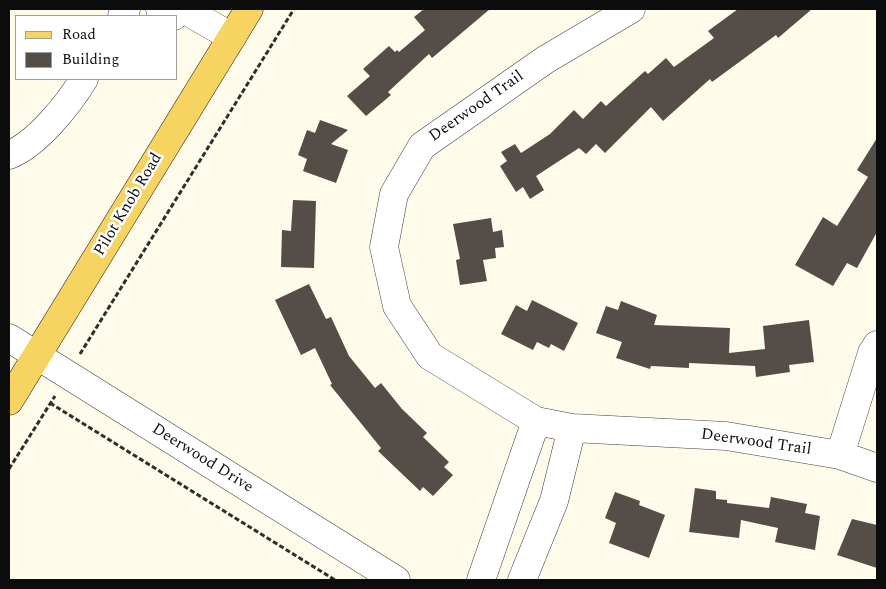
<!DOCTYPE html>
<html>
<head>
<meta charset="utf-8">
<style>
	body { margin:0 }
	#map { position:relative; width:886px; height:589px; overflow:hidden; background:#fffbea; font-family:Spectral,serif }
	canvas { display:block }
	.frame { position:absolute; inset:0; border:10px solid #0c0c0c; pointer-events:none }
	.legend { position:absolute; left:15px; top:15px; width:162px; height:65px; box-sizing:border-box; background:#fff; border:1px solid #9e9e9e; margin:0; padding:6px 9px; list-style:none; font-size:15px; color:#0c0c0c }
	.legend li { display:flex; align-items:center; gap:10px; height:25px }
	.legend b { width:25px; border:1px solid #9e9e9e }
</style>
</head>
<body>
<div id="map">
<canvas width="886" height="589"></canvas>
<div class="frame"></div>
<ul class="legend">
<li><b style="height:6px;background:#f7d362"></b>Road</li>
<li><b style="height:14px;background:#544d48"></b>Building</li>
</ul>
</div>
<script>
const c = document.querySelector('canvas').getContext('2d');
c.lineJoin = 'round';
function fillPath(path, color) {
  c.fillStyle = color;
  c.fill(path, 'evenodd');
}
function strokePath(path, color, width, dash) {
  c.strokeStyle = color;
  c.lineWidth = width;
  c.lineCap = dash ? 'butt' : 'round';
  c.setLineDash(dash || []);
  c.stroke(path);
}
function label(font, color, halo, rows, align = 'center') {
  c.font = font + ' Spectral,serif';
  c.lineWidth = 5;
  c.setLineDash([]);
  c.textBaseline = 'middle';
  c.strokeStyle = halo;
  c.fillStyle = color;
  for (const [text, x, y, turn = 0] of rows) {
    c.save();
    c.translate(x, y);
    c.rotate((+turn || 0) * Math.PI / 180);
    c.textAlign = isNaN(turn) ? turn : align;
    if (halo) c.strokeText(text, 0, 0);
    c.fillText(text, 0, 0);
    c.restore();
  }
}
fillPath(new Path2D(`
	M 424,9 L 490,9 L 432,58 L 429,54 L 388,92 L 391,95 L 366,116 L 347,96 L 370,76 L 363,69 L 389,46 L 395,52 L 397,50 L 399,52 L 425,30 L 414,17 Z
	M 738,9 L 812,9 L 778,38 L 776,35 L 712,82 L 710,79 L 663,121 L 651,107 L 605,153 L 596,144 L 586,154 L 579,148 L 536,176 L 544,190 L 530,199 L 523,187 L 516,192 L 500,166 L 507,161 L 501,152 L 515,144 L 521,153 L 550,134 L 574,110 L 583,119 L 601,101 L 606,106 L 645,71 L 648,74 L 666,58 L 674,67 L 714,38 L 708,31 Z
	M 320,120 L 348,130 L 331,144 L 348,150 L 336,183 L 303,171 L 307,159 L 298,155 L 307,130 L 315,133 Z
	M 877,138 L 877,232 L 857,268 L 847,263 L 833,286 L 795,265 L 823,217 L 837,226 L 868,177 L 857,170 Z
	M 293,200 L 316,201 L 314,268 L 281,267 L 282,230 L 291,231 Z
	M 491,218 L 493,232 L 502,230 L 504,247 L 495,248 L 496,258 L 483,260 L 487,281 L 460,285 L 456,260 L 460,259 L 453,224 Z
	M 309,284 L 326,319 L 331,317 L 349,356 L 375,388 L 381,383 L 402,409 L 427,433 L 423,437 L 449,462 L 444,467 L 453,475 L 433,496 L 423,487 L 420,491 L 378,451 L 381,448 L 330,385 L 332,384 L 315,348 L 301,355 L 275,300 Z
	M 532,300 L 578,323 L 564,351 L 551,344 L 549,348 L 537,342 L 533,350 L 501,334 L 516,305 L 527,311 Z
	M 621,301 L 657,315 L 654,325 L 730,328 L 729,353 L 765,349 L 763,326 L 809,320 L 814,362 L 789,365 L 790,372 L 756,377 L 755,366 L 689,363 L 689,368 L 651,366 L 650,369 L 616,358 L 622,342 L 596,333 L 606,306 L 618,310 Z
	M 695,488 L 716,491 L 716,499 L 727,500 L 727,503 L 769,508 L 771,497 L 807,504 L 805,513 L 820,516 L 815,550 L 775,542 L 778,528 L 741,520 L 739,538 L 689,532 Z
	M 615,492 L 640,501 L 639,505 L 665,515 L 649,558 L 609,543 L 616,523 L 605,518 Z
	M 852,519 L 877,525 L 877,568 L 837,555 Z`), '#544d48');
const minor = new Path2D(`
	M 160,9 L 174,16
	M 190,9 L 192,14 L 232,37
	M 631,9 L 545,60 L 422,146 L 394,194 L 384,247 L 397,306 L 430,356 L 536,421 L 572,428 L 726,436 L 840,455 L 877,468
	M 122,16 L 126,9
	M 9,155 C 37,144 68,105 84,79
	M 9,338 L 396,580
	M 840,455 L 872,353 L 877,345
	M 481,580 L 536,421
	M 522,580 L 554,501 L 572,428`);
const major = new Path2D(`
	M 9,401 L 249,9`);
strokePath(minor, '#3f3f3f', 29);
strokePath(major, '#1d1d1d', 29);
strokePath(new Path2D(`
	M 80,354 L 294,9
	M 50,403 L 335,580
	M 9,469 L 55,396`), '#2e2e2e', 3, [5, 2.5]);
strokePath(minor, '#fff', 28);
strokePath(major, '#f7d362', 28);
label('16px', '#0c0c0c', '#fff', [
	["Deerwood Trail",477,107,-35],
	["Pilot Knob Road",129,205,-59],
	["Deerwood Trail",756,443,8],
	["Deerwood Drive",202,459,32]
]);
</script>
</body>
</html>
